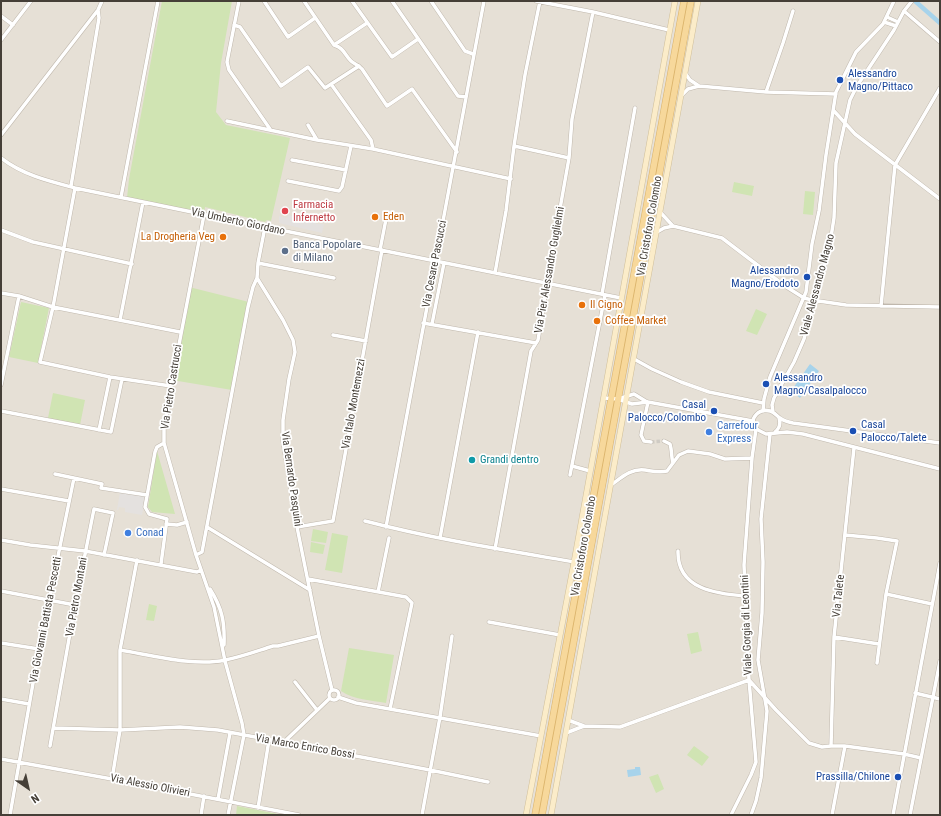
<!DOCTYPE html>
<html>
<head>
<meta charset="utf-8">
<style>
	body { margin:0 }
	#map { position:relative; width:941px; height:816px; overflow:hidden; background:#f2eee7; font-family:"Roboto Condensed",sans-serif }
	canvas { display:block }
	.frame { position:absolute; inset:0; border:2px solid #453f37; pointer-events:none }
	.north { position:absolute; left:8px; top:768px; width:40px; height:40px; -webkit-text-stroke:3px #fff; paint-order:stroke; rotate:146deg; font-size:11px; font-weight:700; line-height:16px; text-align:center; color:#453f37 }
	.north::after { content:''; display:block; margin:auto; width:14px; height:18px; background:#453f37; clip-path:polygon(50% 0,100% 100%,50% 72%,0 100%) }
</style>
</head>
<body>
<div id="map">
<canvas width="941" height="816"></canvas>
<div class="frame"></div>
<div class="north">N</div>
</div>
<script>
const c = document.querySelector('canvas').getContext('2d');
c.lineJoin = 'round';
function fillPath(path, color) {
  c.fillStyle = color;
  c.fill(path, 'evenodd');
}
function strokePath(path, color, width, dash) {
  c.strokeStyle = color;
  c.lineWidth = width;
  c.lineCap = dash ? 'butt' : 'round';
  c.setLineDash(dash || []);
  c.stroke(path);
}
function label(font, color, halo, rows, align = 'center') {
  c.font = font + ' "Roboto Condensed",sans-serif';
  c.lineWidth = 3.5;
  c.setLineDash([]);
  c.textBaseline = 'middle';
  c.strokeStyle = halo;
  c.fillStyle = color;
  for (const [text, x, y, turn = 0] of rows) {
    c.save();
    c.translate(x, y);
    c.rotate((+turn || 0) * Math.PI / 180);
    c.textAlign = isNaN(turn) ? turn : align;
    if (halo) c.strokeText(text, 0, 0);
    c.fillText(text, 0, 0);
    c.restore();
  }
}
fillPath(new Path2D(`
	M 1,1 L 940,1 L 940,815 L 1,815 Z`), '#e6e0d6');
fillPath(new Path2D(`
	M 162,1 L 232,1 L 221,63 L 216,112 L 226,125 L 290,138 L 271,221 L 267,220 L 265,222 L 205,207 L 204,215 L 127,198 L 129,179 Z
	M 734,182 L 754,186 L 752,196 L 732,192 Z
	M 805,191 L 815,192 L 813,215 L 803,214 Z
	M 189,287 L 249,302 L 232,390 L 172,380 Z
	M 21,302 L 49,308 L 38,363 L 9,357 Z
	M 756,309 L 767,314 L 757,335 L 746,331 Z
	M 53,393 L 85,400 L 80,425 L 48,418 Z
	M 157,451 L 175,514 L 152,512 L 148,507 Z
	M 313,529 L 328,532 L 326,543 L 311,541 Z
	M 332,533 L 348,536 L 342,573 L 325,570 Z
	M 311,542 L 325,545 L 323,554 L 310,552 Z
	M 149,604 L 157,606 L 154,621 L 146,620 Z
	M 698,632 L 702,651 L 691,654 L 687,634 Z
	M 349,648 L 394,655 L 386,703 C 371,700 354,700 341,691 Z
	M 694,746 L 709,757 L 702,766 L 687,755 Z
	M 658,774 L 664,789 L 656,793 L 649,777 Z
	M 237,806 L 283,815 L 236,815 Z`), '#d0e4b3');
fillPath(new Path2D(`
	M 288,215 L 302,218 L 301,221 L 303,221 L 304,219 L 317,221 L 316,224 L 324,224 L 322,233 L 279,223 L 279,216 L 287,218 Z
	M 120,492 L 146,496 L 142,515 L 125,512 L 125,508 L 119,507 L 118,510 L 117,510 Z`), '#e4e1df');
fillPath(new Path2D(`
	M 810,364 L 819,371 L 800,398 L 791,391 Z
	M 635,767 L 640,767 L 641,775 L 628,777 L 627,770 L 635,769 Z`), '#a7d3eb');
strokePath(new Path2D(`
	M 915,1 L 940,23`), '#a7d3eb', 4.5);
strokePath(new Path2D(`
	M 651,442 L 664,441`), '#cfcbc4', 3.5, [3.5, 2]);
const street = new Path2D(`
	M 239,1 L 227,62 L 229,70 L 270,129
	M 264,1 L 288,37 L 315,18
	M 304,1 L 334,45 C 344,48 344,54 351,61 C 354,64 359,65 362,69 L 387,106 L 412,89 L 457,152
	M 352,1 L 392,57 L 418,39
	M 392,1 L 458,96 L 466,97
	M 431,1 L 465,51 L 473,54
	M 536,1 L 593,12 L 669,30
	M 904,11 L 940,42
	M 1,16 L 13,25
	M 887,17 L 898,22
	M 884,22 L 896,26
	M 234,25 L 240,27 L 281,86 L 308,67 L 325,88 L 359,66
	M 1,40 L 31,1
	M 334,45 L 367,23
	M 685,73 L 690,80 L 699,86
	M 331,84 L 371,140 L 373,149 L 511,179
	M 766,92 L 783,43 L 793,11
	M 682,95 L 688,89 L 699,86 L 766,92 L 836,94
	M 834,111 L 855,134 L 940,199
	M 227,121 L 317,140 L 373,149
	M 308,125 L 317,140
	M 1,135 L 98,10 L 102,1
	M 514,146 L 569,158
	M 1,158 C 23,175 48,181 75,188 L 265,227 L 621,298
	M 292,160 L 346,170
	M 288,181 L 339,191 L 342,187 L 351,146
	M 71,186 L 99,18 L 98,10
	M 75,188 L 53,307 L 40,362 L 110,377 L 171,386
	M 121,197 L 158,1
	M 661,213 L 673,226
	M 204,215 L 171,386 L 164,429 L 164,443 L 196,555 L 214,607 L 225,661 L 242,723 L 244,735 L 228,815
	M 265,227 L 258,263 L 257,278 L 283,320 L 293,340 L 295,352 L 289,379 L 283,420 L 283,442 L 297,527 L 319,636 L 332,690
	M 1,230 L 33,242 L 132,264
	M 657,232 L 664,228 L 673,226 L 722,238 L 785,286 L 804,298 L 812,300 L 846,305 L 940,307
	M 380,250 L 387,214
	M 258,263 L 334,278
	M 495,273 L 506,211 L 514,146 L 525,75 L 540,1
	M 1,293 L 19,296 L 53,307 L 180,332
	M 602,294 L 635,108
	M 881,306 L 895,165 L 940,88
	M 120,320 L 143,202
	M 423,323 L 536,343
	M 432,324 L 444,263
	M 333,335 L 366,341
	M 634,359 L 652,369 L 681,382 L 709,392 L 763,403
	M 1,385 L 19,296
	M 604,398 L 618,399 L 632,404 L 648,402 L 753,421
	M 618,399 L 634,394 L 647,402
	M 648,402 L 641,435 L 644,441 L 651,442
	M 1,411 L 111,432 L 122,379
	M 763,411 L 764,399 L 770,377 L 806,292 L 812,244 L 819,211 L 826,155 L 836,92 L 856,52 L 883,24 L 894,1
	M 773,412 L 772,405 L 774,398 L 794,362 L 804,339 L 829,250 L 834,218 L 836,163 L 850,100 L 857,86 L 894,30 L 904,11 L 912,1
	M 99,430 L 110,377
	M 775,432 C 780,428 781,424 779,418
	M 664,441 L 670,444 C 672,450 671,456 673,463
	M 940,443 L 793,423 C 788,422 784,421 780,418 C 777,416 774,412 770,411 C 759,408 749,418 755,428 L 760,431 L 766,434 L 787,432 L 803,434 L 940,469
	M 572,466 L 590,471
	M 55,474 L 102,484 L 101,488 L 147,495
	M 570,475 L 605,295
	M 611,485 C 621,478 631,468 645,470 C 652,471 659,473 667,471 L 679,455 L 688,451 L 710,454 L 725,459 L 752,458
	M 1,489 L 69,501
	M 365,521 C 434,539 504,550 574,562
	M 166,524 L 177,525 L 187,522
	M 207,527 L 310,590
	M 297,527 L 333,521 L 382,250
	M 386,527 L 484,1
	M 845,535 L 877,538 L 897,541 L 886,594 L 877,663
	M 440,538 L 478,332
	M 1,540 L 30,545 L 85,551 L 197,572 L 201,570
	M 495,549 L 531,351 L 538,340 L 539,334 L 547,282 L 569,158 L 572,119 L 593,12
	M 678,551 C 677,589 716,594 746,596
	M 196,555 L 202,552 L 248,307 L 253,287 L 257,278
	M 161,564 L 167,519 L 149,514 L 145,507 L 155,452 L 157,447 L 164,443
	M 308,579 L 406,597 L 412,603 L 390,709
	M 210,589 C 222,608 225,622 224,645
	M 1,591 L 75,605
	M 378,592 L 389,538
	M 886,594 L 932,604
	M 489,622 L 560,635
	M 834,637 L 879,644
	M 1,643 L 39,649
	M 120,650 C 151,655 195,667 225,660 C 241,657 257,651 273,646 L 278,646 L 319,636
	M 295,682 L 317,710
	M329 695a5 5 0 1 1 10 0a5 5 0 1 1-10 0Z
	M 915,693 L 940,699
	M 338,697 L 356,703 L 541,736
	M 1,699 L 29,704
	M 568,720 L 584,726 L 620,727 L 749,680 L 776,710 L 809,743 L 822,747 L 831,746 L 845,746 L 904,754 L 921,758
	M 54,728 L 120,730 L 180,727 L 218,730 L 430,770 L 488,782
	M 566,733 L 584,726
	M 283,743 L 330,698
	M 50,746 L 75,605 L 94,509 L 113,513 L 104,555
	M 831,746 L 834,637 L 854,448
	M 1,759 L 112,779 L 299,815
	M 112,779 L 120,730 L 120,650 L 137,560
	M 218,799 L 230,733
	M 258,808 L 269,740
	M 10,815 L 39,649 L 74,478
	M 201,815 L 204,796
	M 422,815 L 440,717 L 452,636
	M 731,815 L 751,775 L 756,762 L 749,680 L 744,565 L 752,458 L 756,429
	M 751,815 L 756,801 L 761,778 L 767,711 L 758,660 L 762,613 L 763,562 L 761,519 L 770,434
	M 832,815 L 845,746
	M 893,815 L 940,563
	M 910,815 L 940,661`);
const secondary = new Path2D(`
	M 526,815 L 574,562 L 675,1
	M 551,815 L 698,1`);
const primary = new Path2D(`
	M 535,815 L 684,1
	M 542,815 L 691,1`);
strokePath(street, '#c0b8ad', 4.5);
strokePath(secondary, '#cfbe99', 6);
strokePath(primary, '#dbb46c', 7);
strokePath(street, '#fff', 3.5);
strokePath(secondary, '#fbecc9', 5);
strokePath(primary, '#f7d89b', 6);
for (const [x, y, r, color] of [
	[840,80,4,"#1a4fb4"],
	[285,211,4,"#e0444e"],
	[375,217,4,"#e8710a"],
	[223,237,4,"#e8710a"],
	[285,251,4,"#5c6f8a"],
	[807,277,4,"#1a4fb4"],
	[582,305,4,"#e8710a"],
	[597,321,4,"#e8710a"],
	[766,384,4,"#1a4fb4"],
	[714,411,4,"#1a4fb4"],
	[853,431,4,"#1a4fb4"],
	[709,432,4,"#3f7fe0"],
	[472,460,4,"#0f9aa8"],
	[128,533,4,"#3f7fe0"],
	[898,777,4,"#1a4fb4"]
]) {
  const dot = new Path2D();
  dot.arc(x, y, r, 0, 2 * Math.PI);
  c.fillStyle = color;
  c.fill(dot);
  strokePath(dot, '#fff', 1.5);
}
label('11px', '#164399', '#fff', [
	["Alessandro",848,74],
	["Magno/Pittaco",848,87],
	["Alessandro",799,271,"right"],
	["Magno/Erodoto",799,284,"right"],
	["Alessandro",774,378],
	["Magno/Casalpalocco",774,391],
	["Casal",706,405,"right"],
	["Palocco/Colombo",706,418,"right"],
	["Casal",861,425],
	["Palocco/Talete",861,438],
	["Prassilla/Chilone",890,777,"right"]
], 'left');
label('11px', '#be3a42', '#fff', [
	["Farmacia",293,205],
	["Infernetto",293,218]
], 'left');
label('11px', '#c56008', '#fff', [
	["Eden",383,217],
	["La Drogheria Veg",215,237,"right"],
	["Il Cigno",590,305],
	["Coffee Market",605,321]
], 'left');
label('11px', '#453f37', '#fff', [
	["Via Umberto Giordano",238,222,12],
	["Via Cristoforo Colombo",650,226,-80],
	["Via Cesare Pascucci",435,264,-79],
	["Via Pier Alessandro Guglielmi",550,270,-80],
	["Viale Alessandro Magno",818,285,-75],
	["Via Pietro Castrucci",172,387,-81],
	["Via Italo Montemezzi",354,404,-80],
	["Via Bernardo Pasquini",291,479,82],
	["Via Cristoforo Colombo",584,546,-80],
	["Via Talete",839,596,-84],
	["Via Pietro Montani",77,597,-80],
	["Via Giovanni Battista Pescetti",46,620,-79],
	["Viale Gorgia di Leontini",747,625,-92],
	["Via Marco Enrico Bossi",305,747,10],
	["Via Alessio Olivieri",150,786,11]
]);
label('11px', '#4e5e75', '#fff', [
	["Banca Popolare",293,245],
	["di Milano",293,258]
], 'left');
label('11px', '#366cbe', '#fff', [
	["Carrefour",717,426],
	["Express",717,439],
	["Conad",136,533]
], 'left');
label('11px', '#0d838f', '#fff', [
	["Grandi dentro",480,460]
], 'left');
</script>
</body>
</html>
